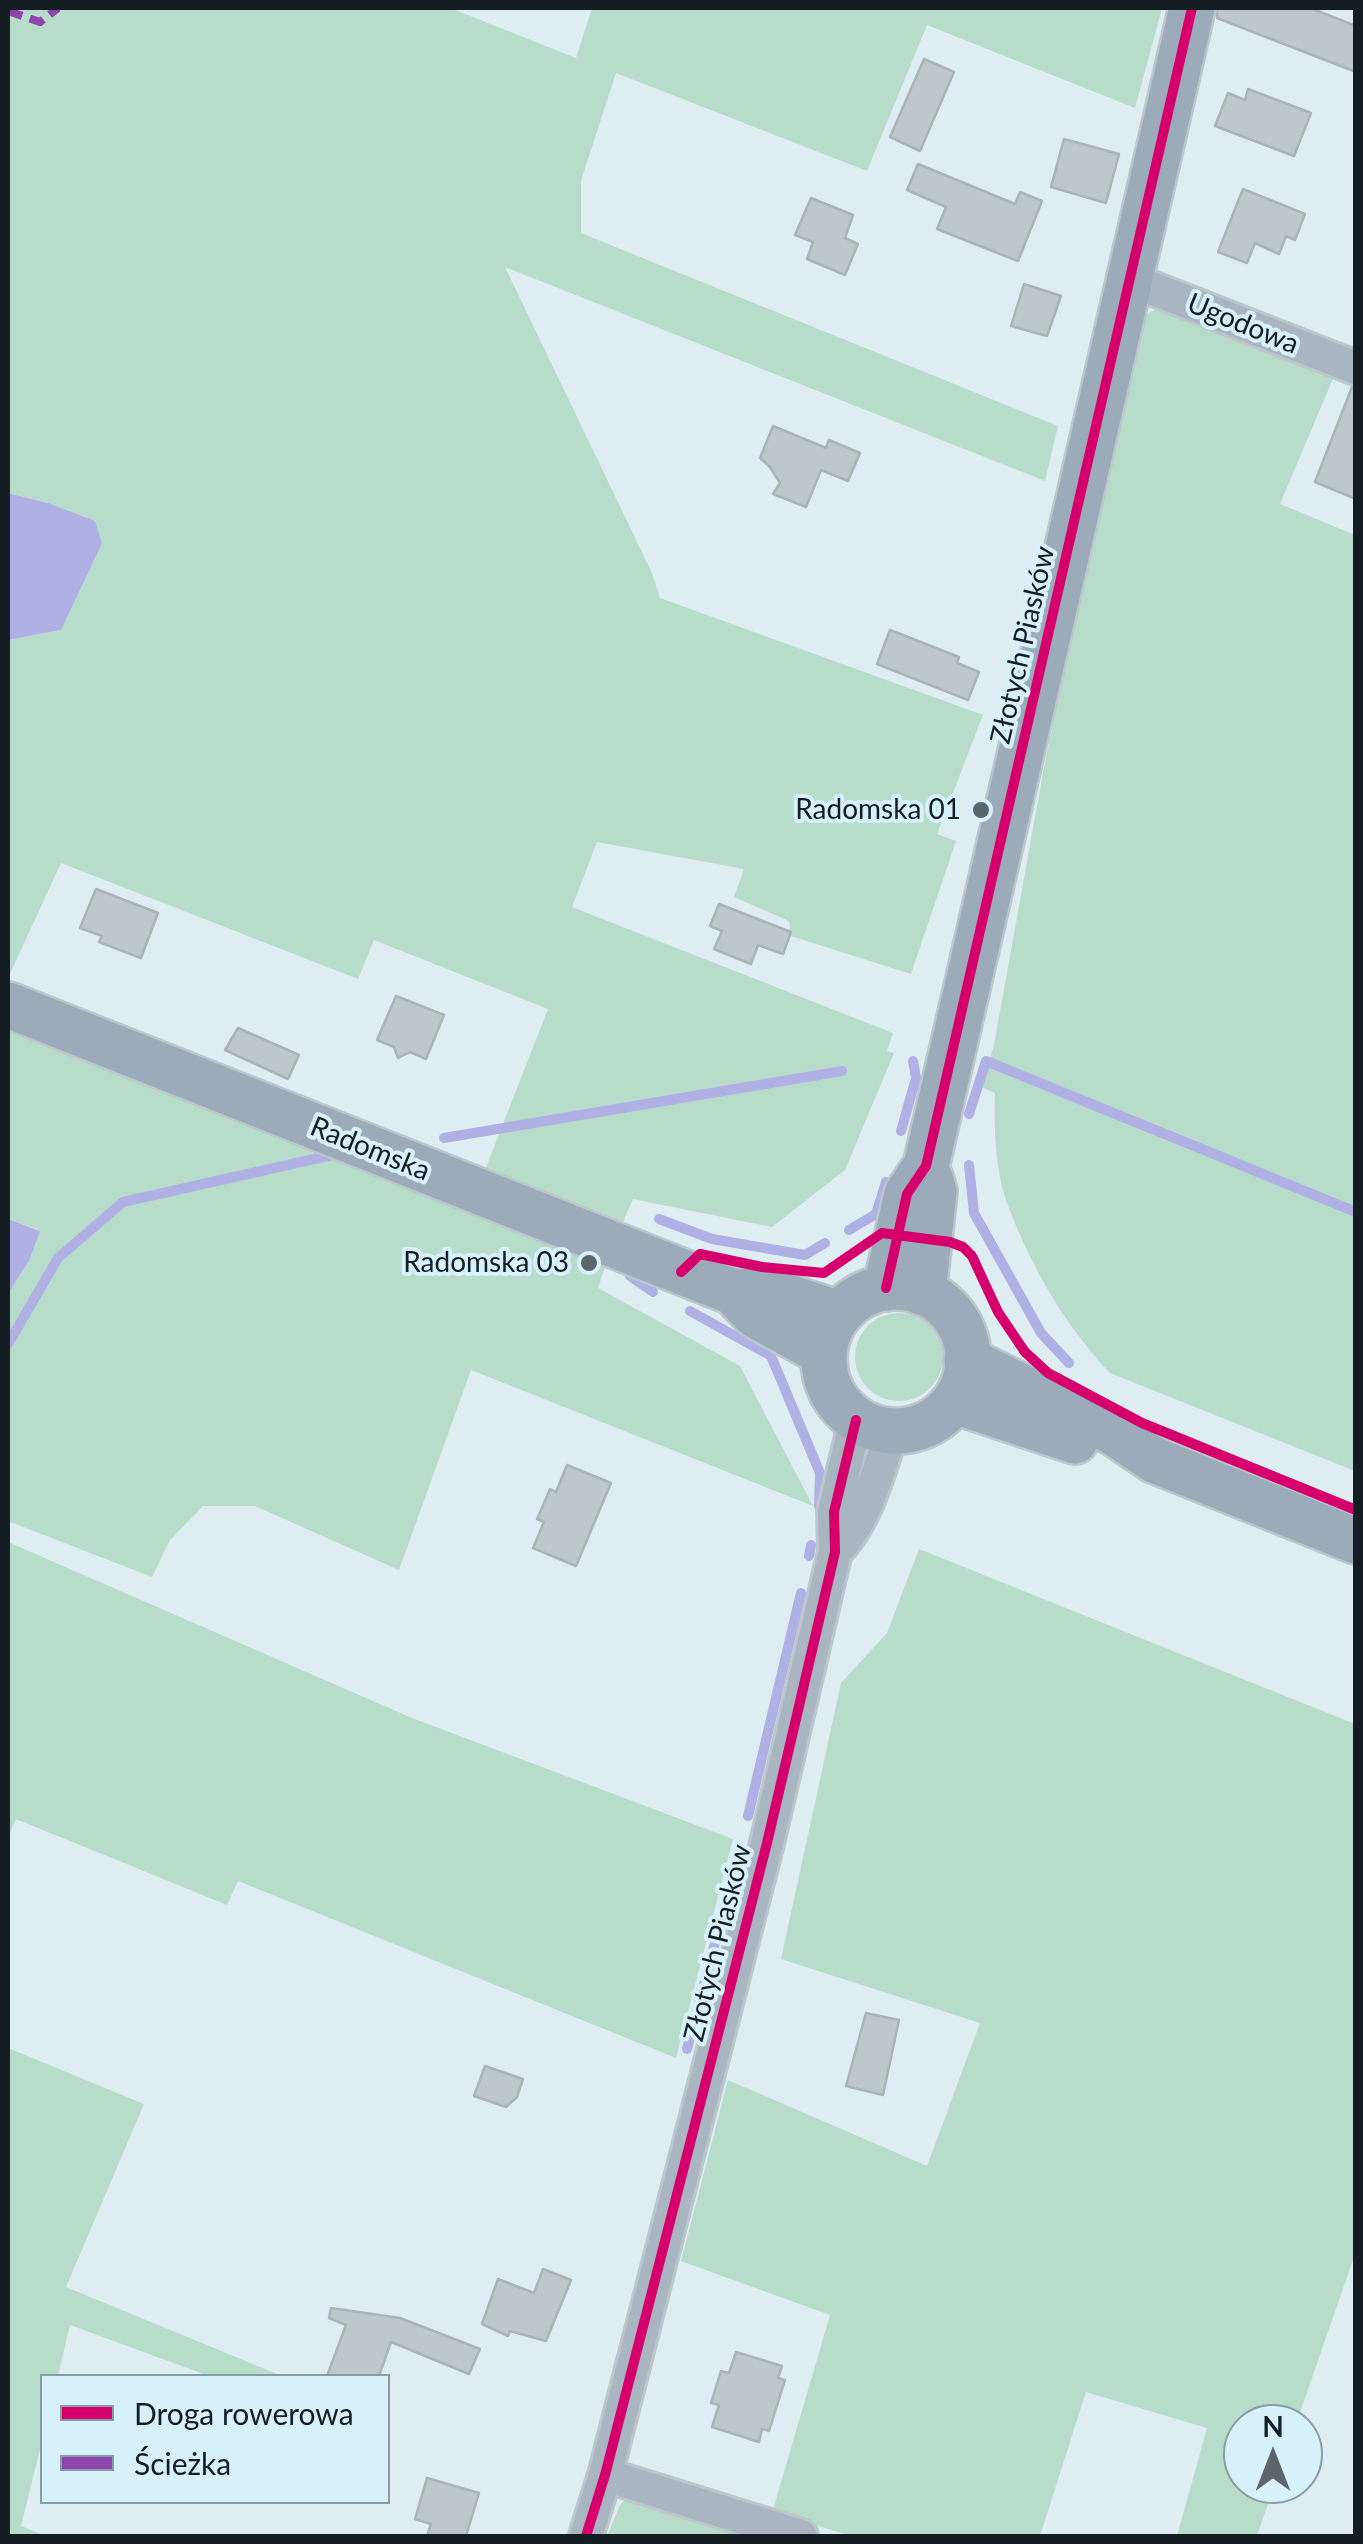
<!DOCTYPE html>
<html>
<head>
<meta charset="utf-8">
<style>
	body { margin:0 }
	#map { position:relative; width:1363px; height:2544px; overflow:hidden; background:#deedf2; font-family:Lato,sans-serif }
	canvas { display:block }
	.frame { position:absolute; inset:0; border:10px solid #141d21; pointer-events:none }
	.legend { position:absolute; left:40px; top:2374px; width:350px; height:130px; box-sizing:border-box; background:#d6f1fa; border:2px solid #889ca3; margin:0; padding:12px 18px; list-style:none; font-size:30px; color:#141d21 }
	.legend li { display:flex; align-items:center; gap:20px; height:50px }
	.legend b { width:50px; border:2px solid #889ca3 }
	.north { position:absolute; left:1223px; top:2404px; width:100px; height:100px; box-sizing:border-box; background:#d6f1fa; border:2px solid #889ca3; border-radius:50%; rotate:0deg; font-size:28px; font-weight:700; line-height:40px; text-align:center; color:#141d21 }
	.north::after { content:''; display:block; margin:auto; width:35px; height:45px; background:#5b666a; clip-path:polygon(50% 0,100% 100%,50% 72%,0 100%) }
</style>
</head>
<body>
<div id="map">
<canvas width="1363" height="2544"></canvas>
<div class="frame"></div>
<ul class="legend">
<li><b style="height:12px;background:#d6006c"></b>Droga rowerowa</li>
<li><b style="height:12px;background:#8e44ad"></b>Ścieżka</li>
</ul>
<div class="north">N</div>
</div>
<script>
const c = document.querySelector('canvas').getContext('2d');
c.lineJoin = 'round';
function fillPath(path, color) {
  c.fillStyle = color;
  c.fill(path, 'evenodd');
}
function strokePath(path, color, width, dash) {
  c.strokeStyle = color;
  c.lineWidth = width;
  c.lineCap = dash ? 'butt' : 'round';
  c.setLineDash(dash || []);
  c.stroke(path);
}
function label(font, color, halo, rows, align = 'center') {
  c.font = font + ' Lato,sans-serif';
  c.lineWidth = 8;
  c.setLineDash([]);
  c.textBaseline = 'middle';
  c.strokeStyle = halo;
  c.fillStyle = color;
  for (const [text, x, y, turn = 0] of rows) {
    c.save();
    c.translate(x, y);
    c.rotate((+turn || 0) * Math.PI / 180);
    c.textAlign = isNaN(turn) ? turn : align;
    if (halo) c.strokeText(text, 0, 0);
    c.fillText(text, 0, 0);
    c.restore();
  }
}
fillPath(new Path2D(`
	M 8,8 L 450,8 L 576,58 L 592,8 L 1162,8 L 1135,108 L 927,25 L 867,171 L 616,73 L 581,181 L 581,233 L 1058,426 L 1045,481 L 505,267 L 652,573 L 660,598 L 983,715 L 937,834 L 956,841 L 911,974 L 791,936 L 789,921 L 734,897 L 744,869 L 597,842 L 572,907 L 893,1033 L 887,1051 L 894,1053 L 845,1170 L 772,1227 L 633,1199 L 622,1225 L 485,1170 L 548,1009 L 374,940 L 358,979 L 61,863 L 8,978 L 8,640 L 61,630 L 48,503 L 8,493 Z
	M 1159,307 L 1335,374 L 1280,504 L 1355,535 L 1355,1471 L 1110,1373 C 1067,1328 1031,1267 1009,1208 C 995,1172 994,1131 995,1093 L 981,1087 L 994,1045 L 1044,767 L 1139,319 Z
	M 8,1032 L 606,1264 L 598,1288 L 740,1366 L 813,1506 L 471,1370 L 399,1570 L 255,1506 L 203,1506 L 170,1540 L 152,1577 L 8,1521 L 8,1294 L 29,1261 L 39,1230 L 8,1219 Z
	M855 1357a44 44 0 1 1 88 0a44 44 0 1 1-88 0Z
	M 8,1542 L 412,1718 L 733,1839 L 676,2058 L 238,1881 L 227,1905 L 16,1819 L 8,1838 Z
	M 919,1549 L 1355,1724 L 1355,2254 L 1296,2424 L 1243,2424 L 1243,2484 L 1275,2484 L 1257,2536 L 1177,2536 L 1207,2428 L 1086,2392 L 1040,2536 L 852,2536 L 772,2513 L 830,2315 L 681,2261 L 728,2080 L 927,2166 L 980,2023 L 781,1959 L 841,1683 L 887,1633 Z
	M 8,2048 L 144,2104 L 66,2287 L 282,2376 L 209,2376 L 70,2325 L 58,2376 L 42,2376 L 42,2441 L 21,2526 L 46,2536 L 8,2536 Z
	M 627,2497 L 763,2536 L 607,2536 L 620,2505 Z`), '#b8dcca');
fillPath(new Path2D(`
	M 8,493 L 48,503 L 95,521 L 102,543 L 61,630 L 8,640 Z
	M 8,1219 L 40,1231 L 29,1261 L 8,1294 Z`), '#afb0e3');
strokePath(new Path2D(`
	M 969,1114 L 986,1061 L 1356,1212
	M 901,1131 L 916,1078 L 913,1061
	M 444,1138 L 842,1071
	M 969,1165 L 974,1213 L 1041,1333 L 1069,1363
	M 659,1219 L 712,1239 L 805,1255 L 825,1243
	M 849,1230 L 876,1214 L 886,1182
	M 630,1276 L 653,1292
	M 690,1311 L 771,1356 L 820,1473 L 819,1506
	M 8,1344 L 58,1258 L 123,1202 L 341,1153
	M 809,1556 L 811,1545
	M 748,1816 L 801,1593
	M 687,2049 L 739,1852`), '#afb0e3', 10);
const building = new Path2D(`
	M 1217,8 L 1310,8 L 1356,26 L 1356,72 L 1217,18 Z
	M 924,59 L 954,72 L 920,151 L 890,137 Z
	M 1248,89 L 1311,113 L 1294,156 L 1215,126 L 1228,93 L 1245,100 Z
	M 1064,139 L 1119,154 L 1106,203 L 1051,187 Z
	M 918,164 L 1015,204 L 1020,192 L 1042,201 L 1018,261 L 937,229 L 946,207 L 907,190 Z
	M 1243,189 L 1305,214 L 1295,240 L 1286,236 L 1279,254 L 1255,243 L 1247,263 L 1218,252 Z
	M 811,198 L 853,215 L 845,238 L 858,244 L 845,275 L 807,259 L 813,242 L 795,235 Z
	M 1024,284 L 1061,296 L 1047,336 L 1011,326 Z
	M 1352,387 L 1356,388 L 1356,499 L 1315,482 Z
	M 773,426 L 826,448 L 829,440 L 860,453 L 848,481 L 821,470 L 806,507 L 773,494 L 780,483 L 770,467 L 760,458 Z
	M 890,630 L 959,657 L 957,663 L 979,672 L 968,700 L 877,664 Z
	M 96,889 L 158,913 L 141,958 L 99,942 L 102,936 L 80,928 Z
	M 719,904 L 791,932 L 783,954 L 758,945 L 751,964 L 714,949 L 722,931 L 710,926 Z
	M 396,996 L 444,1015 L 426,1059 L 410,1052 L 398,1058 L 394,1047 L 377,1040 Z
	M 238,1028 L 299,1055 L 288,1079 L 225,1050 Z
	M 567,1465 L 611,1483 L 576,1566 L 533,1548 L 544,1522 L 537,1519 L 550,1489 L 556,1492 Z
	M 866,2013 L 899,2020 L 883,2095 L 846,2086 Z
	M 485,2066 L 523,2079 L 517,2097 L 506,2107 L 474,2096 Z
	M 543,2269 L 571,2280 L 546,2341 L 510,2331 L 508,2336 L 482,2324 L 498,2279 L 534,2293 Z
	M 331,2308 L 400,2318 L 480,2349 L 469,2374 L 391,2342 L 379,2376 L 327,2376 L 346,2325 L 329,2318 Z
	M 736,2352 L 782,2366 L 778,2378 L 785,2380 L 769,2431 L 762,2429 L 759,2442 L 712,2427 L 719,2405 L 711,2403 L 721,2371 L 729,2373 Z
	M 427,2478 L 479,2493 L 466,2536 L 427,2536 L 431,2524 L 415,2519 Z`);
fillPath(building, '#bcc8ca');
strokePath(building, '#a9b4b6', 2.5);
const street = new Path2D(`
	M 1131,280 L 1356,368
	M 835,1552 C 867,1520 877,1473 892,1431
	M 605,2475 L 801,2536
	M 586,2536 L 605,2475 L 767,1843 L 835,1552 L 834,1512 L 856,1420`);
const secondary = new Path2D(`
	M 8,1005 L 733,1292 L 769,1291 L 840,1314
	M824 1359a72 72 0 1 1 144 0a72 72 0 1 1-144 0Z
	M 886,1288 L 907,1194 L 926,1166 L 1192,8
	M 733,1292 L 755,1315 L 824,1353
	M 923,1293 L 934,1191 L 930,1178
	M 967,1360 L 1113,1432 L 1154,1460 L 1356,1541
	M 955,1401 L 1075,1441`);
strokePath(street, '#bbc7cb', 38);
strokePath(secondary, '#bbc7cb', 50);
strokePath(street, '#a9b6c2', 32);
strokePath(secondary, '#9cabba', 45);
strokePath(new Path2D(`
	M 8,11 L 40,22 L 58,8`), '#8e44ad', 8, [15, 8]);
strokePath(new Path2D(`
	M 681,1272 L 700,1254 L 762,1267 L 824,1273 L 882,1233 L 950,1242 L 963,1247 L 972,1256 L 998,1312 L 1025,1352 L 1048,1373 L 1142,1423 L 1356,1510
	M 886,1288 L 907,1194 L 926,1166 L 1192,8
	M 586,2536 L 605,2475 L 767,1843 L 835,1552 L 834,1512 L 856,1420`), '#d6006c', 10);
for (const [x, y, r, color] of [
	[981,810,10,"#5b666a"],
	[589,1263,10,"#5b666a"]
]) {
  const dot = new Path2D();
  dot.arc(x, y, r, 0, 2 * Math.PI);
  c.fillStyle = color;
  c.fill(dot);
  strokePath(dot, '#d6f1fa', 4);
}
label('28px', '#141d21', '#d6f1fa', [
	["Ugodowa",1243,324,22],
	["Złotych Piasków",1023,645,-77],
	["Radomska",370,1149,22],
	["Złotych Piasków",718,1943,-76]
]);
label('28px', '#141d21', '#d6f1fa', [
	["Radomska 01",961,810],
	["Radomska 03",569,1263]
], 'right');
</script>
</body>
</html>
